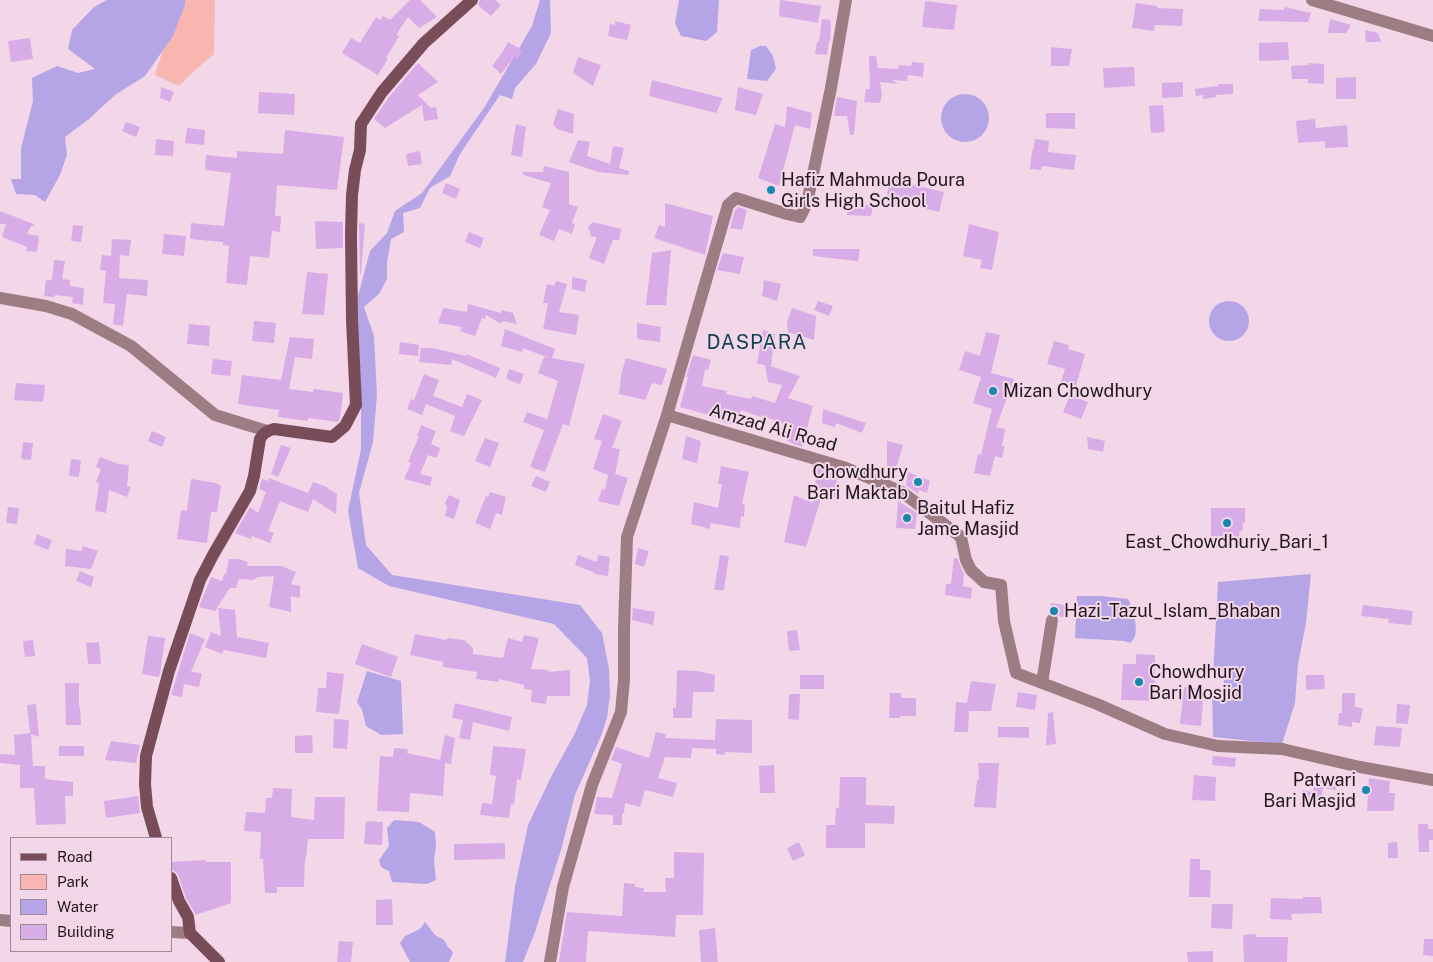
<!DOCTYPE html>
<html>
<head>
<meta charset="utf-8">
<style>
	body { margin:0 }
	#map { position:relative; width:1433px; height:962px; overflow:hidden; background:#f3d7e9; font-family:"Public Sans",sans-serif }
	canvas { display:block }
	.legend { position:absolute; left:10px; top:837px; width:162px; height:115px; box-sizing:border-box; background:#f3d7e9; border:1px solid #9f8a97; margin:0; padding:6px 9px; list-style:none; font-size:15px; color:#20161d }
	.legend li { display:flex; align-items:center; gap:10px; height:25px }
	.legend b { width:25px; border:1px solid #9f8a97 }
</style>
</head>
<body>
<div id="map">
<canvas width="1433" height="962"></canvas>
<ul class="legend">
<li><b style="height:6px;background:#794c59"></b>Road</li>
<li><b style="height:14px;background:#f9b6b1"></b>Park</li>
<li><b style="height:14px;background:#b5a5e6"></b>Water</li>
<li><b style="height:14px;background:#d8ace7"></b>Building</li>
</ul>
</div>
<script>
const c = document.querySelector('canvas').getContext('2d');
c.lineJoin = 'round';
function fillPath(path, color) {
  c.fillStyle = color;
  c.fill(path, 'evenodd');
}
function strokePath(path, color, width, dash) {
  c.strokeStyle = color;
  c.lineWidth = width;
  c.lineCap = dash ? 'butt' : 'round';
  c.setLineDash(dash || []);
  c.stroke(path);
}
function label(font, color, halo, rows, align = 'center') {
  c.font = font + ' "Public Sans",sans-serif';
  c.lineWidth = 4;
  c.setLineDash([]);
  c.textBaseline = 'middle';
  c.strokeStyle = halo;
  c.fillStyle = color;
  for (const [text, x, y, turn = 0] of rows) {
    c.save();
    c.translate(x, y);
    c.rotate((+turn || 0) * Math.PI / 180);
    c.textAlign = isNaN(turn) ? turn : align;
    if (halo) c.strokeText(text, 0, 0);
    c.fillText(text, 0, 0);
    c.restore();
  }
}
fillPath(new Path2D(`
	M 176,0 L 215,0 L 214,54 L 193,72 L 179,86 L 155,75 L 166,40 Z`), '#f9b6b1');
fillPath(new Path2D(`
	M 107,0 L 185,0 L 185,5 L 173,36 L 145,76 L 115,95 L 89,119 L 65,137 L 67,155 L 60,175 L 45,202 L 35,195 L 16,194 L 11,179 L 21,179 L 21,148 L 33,101 L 32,78 L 57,66 L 78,73 L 95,69 L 68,49 L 72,30 L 94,7 Z
	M 540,0 L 550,0 L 551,33 L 536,64 L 515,88 L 512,99 L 500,95 L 460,154 L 450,176 L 430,188 L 420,208 L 403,213 L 404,232 L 391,239 L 387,263 L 387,279 L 379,294 L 364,307 L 374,336 L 377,395 L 373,442 L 359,493 L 366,545 L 392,575 L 580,605 L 602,633 L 609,669 L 610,695 L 607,718 L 601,736 L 575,795 L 561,850 L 535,932 L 523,962 L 505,962 L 515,887 L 528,825 L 551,777 L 574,735 L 587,705 L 590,681 L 587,658 L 554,624 L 389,586 L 358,568 L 348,511 L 361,449 L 361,390 L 355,307 L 370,251 L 387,233 L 395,211 L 422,193 L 484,108 L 532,26 Z
	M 679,0 L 719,0 L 717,32 L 706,41 L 681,36 L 675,23 Z
	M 760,46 L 766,46 L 773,56 L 776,69 L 767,81 L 747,79 L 751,50 Z
	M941 118a24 24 0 1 1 48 0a24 24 0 1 1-48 0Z
	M1209 321a20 20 0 1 1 40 0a20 20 0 1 1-40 0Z
	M 1311,574 L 1306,623 L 1298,664 L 1295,703 L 1282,744 L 1213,737 L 1212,692 L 1223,691 L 1224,680 L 1213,676 L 1218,582 Z
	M 1077,596 L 1101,596 L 1128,599 C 1133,607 1138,628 1135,636 C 1134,639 1132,641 1130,643 L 1124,641 L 1075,638 Z
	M 367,671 L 401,681 L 403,734 L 381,735 L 366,726 L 362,710 L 357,702 Z
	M 394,820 L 419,822 L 435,832 L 436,846 L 434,861 L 436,880 L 427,884 L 392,882 L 389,871 L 381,867 L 379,860 L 389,846 L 387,828 Z
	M 425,922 L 435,935 L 444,940 L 448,947 L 453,952 L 449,962 L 410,962 L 400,943 L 405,936 L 420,929 Z`), '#b5a5e6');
fillPath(new Path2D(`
	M 410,0 L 420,0 L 437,17 L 419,28 L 408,17 L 396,35 L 399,36 L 386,58 L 388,59 L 378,75 L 342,53 L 351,38 L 360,43 L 376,17 L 381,20 L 383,16 L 390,20 Z
	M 480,0 L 495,0 L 501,5 L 491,16 L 478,5 Z
	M 780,0 L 821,6 L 818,23 L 779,16 Z
	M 925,1 L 957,5 L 954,30 L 922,27 Z
	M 1136,3 L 1157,6 L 1157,8 L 1183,9 L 1182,26 L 1155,25 L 1154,31 L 1132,28 Z
	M 1284,7 L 1311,13 L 1308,22 L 1258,21 L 1260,9 L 1284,10 Z
	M 822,19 L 830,20 L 831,27 L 830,41 L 829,41 L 827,55 L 815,54 L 817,42 L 819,42 Z
	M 1330,19 L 1351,25 L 1346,33 L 1328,33 Z
	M 615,21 L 631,25 L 627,40 L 608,36 L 610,24 L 615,25 Z
	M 1365,30 L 1378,33 L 1381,42 L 1366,42 Z
	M 30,38 L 33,59 L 11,62 L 8,41 Z
	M 508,42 L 522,50 L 518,59 L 514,57 L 501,74 L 492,66 L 502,53 Z
	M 1288,42 L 1289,60 L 1259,61 L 1259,43 Z
	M 1051,47 L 1072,49 L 1069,66 L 1051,66 Z
	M 869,56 L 876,56 L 878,68 L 898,69 L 899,65 L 911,66 L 912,62 L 924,63 L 923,77 L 908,75 L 907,81 L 893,80 L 893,81 L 898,84 L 880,82 L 882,95 L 880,103 L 864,102 L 866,89 L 870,89 Z
	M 578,57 L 601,65 L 593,86 L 573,73 Z
	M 418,63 L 438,82 L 418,95 L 431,108 L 436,107 L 438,119 L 424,121 L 422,105 L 385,128 L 374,119 L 389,97 Z
	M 1309,63 L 1324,64 L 1324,84 L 1308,83 L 1308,79 L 1292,79 L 1291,66 L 1309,65 Z
	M 1134,67 L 1135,86 L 1104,88 L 1103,68 Z
	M 1356,77 L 1356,99 L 1336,99 L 1336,78 Z
	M 652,80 L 675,86 L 723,98 L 716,113 L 649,96 Z
	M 1183,82 L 1183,97 L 1162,98 L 1162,83 Z
	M 1218,84 L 1233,84 L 1233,94 L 1216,95 L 1216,97 L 1203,99 L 1203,95 L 1196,96 L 1195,89 L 1218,86 Z
	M 161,87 L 174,92 L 170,102 L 160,98 Z
	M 738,87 L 763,94 L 756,115 L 735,110 Z
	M 259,92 L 295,94 L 294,115 L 258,113 Z
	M 837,97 L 857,101 L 854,135 L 850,135 L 847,116 L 834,116 Z
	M 1163,105 L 1165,132 L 1151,133 L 1149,106 Z
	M 787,106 L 812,113 L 810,129 L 795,125 L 779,186 L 758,178 L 775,124 L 785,127 Z
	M 558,109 L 574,114 L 573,134 L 557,129 L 553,124 Z
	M 1046,113 L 1075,113 L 1075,129 L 1046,128 Z
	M 1315,119 L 1316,128 L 1347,125 L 1348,147 L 1325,148 L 1325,141 L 1298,143 L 1296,121 Z
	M 126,122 L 140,127 L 136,137 L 122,131 Z
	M 516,124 L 526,127 L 522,157 L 511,155 Z
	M 187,128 L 205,130 L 204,145 L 185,143 Z
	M 285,130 L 344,137 L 337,190 L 277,185 L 275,216 L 281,216 L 280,232 L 272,231 L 269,258 L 250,256 L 247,285 L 226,283 L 229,246 L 223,245 L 223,242 L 190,239 L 191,223 L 224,226 L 231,173 L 205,170 L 206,155 L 237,158 L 237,151 L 283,154 Z
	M 156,139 L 174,141 L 173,156 L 155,155 Z
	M 1035,139 L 1049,141 L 1048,152 L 1076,155 L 1074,170 L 1042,166 L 1041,170 L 1030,169 L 1032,150 L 1033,151 Z
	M 578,140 L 590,142 L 587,156 L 610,164 L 613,146 L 624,148 L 619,168 L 629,171 L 628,175 L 598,172 L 569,162 Z
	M 420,151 L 422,164 L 408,166 L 406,154 Z
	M 544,166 L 569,172 L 569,204 L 578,207 L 572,223 L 575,224 L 572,234 L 559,229 L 554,241 L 539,235 L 550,210 L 542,207 L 551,183 L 523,175 L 523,172 L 543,172 Z
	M 889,178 L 910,180 L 909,184 L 944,192 L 939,212 L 907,204 L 907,208 L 886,206 Z
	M 446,183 L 460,189 L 456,199 L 442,193 Z
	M 665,203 L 713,216 L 705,255 L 654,238 L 659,225 L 665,227 Z
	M 848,203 L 873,206 L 871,216 L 847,215 Z
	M 738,207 L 747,210 L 742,230 L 730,228 L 735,210 Z
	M 0,211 L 34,224 L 34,226 L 31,226 L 27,234 L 39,236 L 37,252 L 26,251 L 27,247 L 2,237 L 6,224 L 0,224 Z
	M 315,221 L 343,222 L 343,248 L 316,249 Z
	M 593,222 L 621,229 L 619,240 L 613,240 L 604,264 L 589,258 L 597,237 L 591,236 L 588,227 Z
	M 359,223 L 365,224 L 361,274 L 360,274 Z
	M 969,224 L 999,232 L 992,270 L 980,268 L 982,260 L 963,256 Z
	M 73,225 L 83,226 L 81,242 L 71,241 Z
	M 469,232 L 484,238 L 480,248 L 465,242 Z
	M 164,234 L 186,236 L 184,256 L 162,254 Z
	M 112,239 L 131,240 L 129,256 L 120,255 L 119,278 L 148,280 L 147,296 L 127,294 L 123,326 L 113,324 L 115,304 L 103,303 L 106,271 L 100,270 L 102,255 L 111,256 Z
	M 813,249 L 860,249 L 858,261 L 813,256 Z
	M 671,250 L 666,305 L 646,305 L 652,253 Z
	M 723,253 L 744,257 L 740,274 L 717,270 Z
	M 54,260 L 65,261 L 62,279 L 70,280 L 70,286 L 84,288 L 83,305 L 72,303 L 73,297 L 55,295 L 54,297 L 44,296 L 46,280 L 52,280 Z
	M 307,272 L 328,274 L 324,315 L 302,314 Z
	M 572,277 L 587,280 L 585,292 L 572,289 Z
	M 764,280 L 781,284 L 777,301 L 762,296 Z
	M 556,281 L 567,284 L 559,312 L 579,315 L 576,335 L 543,329 L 548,303 L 543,303 L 547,284 L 554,286 Z
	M 818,301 L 833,306 L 829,316 L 814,310 Z
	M 468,304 L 501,313 L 501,310 L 513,313 L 517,324 L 502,321 L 501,324 L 486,315 L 485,319 L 482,318 L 475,336 L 460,331 L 462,327 L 438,323 L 443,308 L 467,312 Z
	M 792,308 L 816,316 L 814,340 L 788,332 L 787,322 Z
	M 254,321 L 276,323 L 274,343 L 252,341 Z
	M 637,323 L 661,327 L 660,342 L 637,339 Z
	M 189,324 L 210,326 L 209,346 L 187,344 Z
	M 505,329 L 555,349 L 552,358 L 585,364 L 569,426 L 563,424 L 545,472 L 530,467 L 544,430 L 523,422 L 527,412 L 547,419 L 558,381 L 538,373 L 544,357 L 549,358 L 523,348 L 522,352 L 501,346 Z
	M 763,330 L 775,334 L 771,366 L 770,366 L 800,376 L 788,398 L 813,406 L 802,447 L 787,441 L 791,427 L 761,415 L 761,417 L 741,410 L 736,425 L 722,422 L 723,419 L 680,407 L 688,377 L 686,377 L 693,355 L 711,360 L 708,370 L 705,369 L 702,386 L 727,391 L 726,394 L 751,399 L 752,396 L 775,403 L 782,385 L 768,382 L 765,365 L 757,364 Z
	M 986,332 L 1000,335 L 991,373 L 1014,379 L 996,427 L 1005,429 L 1002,446 L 1005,446 L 1002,458 L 995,456 L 990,476 L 974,473 L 978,454 L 981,455 L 992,409 L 973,403 L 981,377 L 959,370 L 965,351 L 980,356 Z
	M 290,337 L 314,339 L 312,359 L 295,357 L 289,389 L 313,392 L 314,389 L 343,393 L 340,418 L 338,422 L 308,418 L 308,421 L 278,417 L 279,410 L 238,404 L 242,375 L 281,380 Z
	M 1054,341 L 1069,345 L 1068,349 L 1085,354 L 1075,389 L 1060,385 L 1065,369 L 1047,364 Z
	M 400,342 L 419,345 L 418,356 L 399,354 Z
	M 421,348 L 433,348 L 466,356 L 466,354 L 500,368 L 496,378 L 452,359 L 451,365 L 419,362 Z
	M 626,358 L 667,369 L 662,385 L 652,383 L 645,400 L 619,394 L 621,375 Z
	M 213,359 L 232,361 L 230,376 L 211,374 Z
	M 509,369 L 524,374 L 520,384 L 506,379 Z
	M 424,374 L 439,380 L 433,396 L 462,407 L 467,394 L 482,400 L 464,436 L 450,431 L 455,416 L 426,404 L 422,415 L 407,409 L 411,399 L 414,400 Z
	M 16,383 L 45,385 L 43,402 L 14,400 Z
	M 1070,395 L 1088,402 L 1081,419 L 1063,412 Z
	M 823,409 L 866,423 L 862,433 L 836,423 L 835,427 L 822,423 Z
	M 603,414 L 622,421 L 612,448 L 620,449 L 615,474 L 628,478 L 619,506 L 598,501 L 602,489 L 605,490 L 608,475 L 593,469 L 602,441 L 594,439 Z
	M 421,425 L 436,431 L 431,444 L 440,448 L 437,458 L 428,455 L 420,474 L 432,477 L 430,486 L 404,479 L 411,463 L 408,462 L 419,436 L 417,436 Z
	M 152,431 L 166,437 L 162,447 L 148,441 Z
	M 686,436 L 701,441 L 697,463 L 682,459 Z
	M 1087,437 L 1105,441 L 1103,452 L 1088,449 Z
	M 485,438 L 499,443 L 490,467 L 475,461 Z
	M 887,441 L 903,445 L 895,472 L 887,469 Z
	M 23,442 L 33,443 L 31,460 L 21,459 Z
	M 281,445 L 291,448 L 278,477 L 271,474 Z
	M 100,457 L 118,464 L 129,465 L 127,486 L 131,487 L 127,497 L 109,490 L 106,513 L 95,511 L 99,483 L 96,482 L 101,469 L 96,467 Z
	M 71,459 L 81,460 L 79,477 L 69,476 Z
	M 721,466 L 749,472 L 742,504 L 745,505 L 744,517 L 741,516 L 740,528 L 711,523 L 710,529 L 691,524 L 694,502 L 718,508 L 722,484 L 718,484 Z
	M 817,468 L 837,474 L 836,498 L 823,492 L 806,547 L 784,542 L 794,495 L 813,503 Z
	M 908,472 L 930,481 L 927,493 L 919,490 L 918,494 L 906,485 Z
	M 536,476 L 550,482 L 546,492 L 531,486 Z
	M 269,478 L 308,493 L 313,482 L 327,487 L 327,488 L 337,494 L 336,514 L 313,499 L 308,512 L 280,501 L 268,531 L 274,533 L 270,543 L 252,536 L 251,539 L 235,533 L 250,507 L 258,513 L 266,492 L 259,489 L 261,482 L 262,479 L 268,481 Z
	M 191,479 L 216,483 L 221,486 L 217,512 L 211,512 L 207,543 L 177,539 L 181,510 L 187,511 Z
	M 490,492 L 506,497 L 502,515 L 496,513 L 490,529 L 475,523 L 486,496 L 488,497 Z
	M 449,495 L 460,500 L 454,519 L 445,516 L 447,508 L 445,503 Z
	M 898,501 L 917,513 L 915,529 L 896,528 Z
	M 8,507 L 19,508 L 17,524 L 6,523 Z
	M 1211,508 L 1245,508 L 1245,523 L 1243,523 L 1242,531 L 1239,531 L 1240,537 L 1211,536 Z
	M 37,534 L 52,540 L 48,550 L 34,544 Z
	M 83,546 L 98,551 L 91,569 L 65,566 L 66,549 L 81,551 Z
	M 638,548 L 649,551 L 644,567 L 635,564 Z
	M 578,555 L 597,562 L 598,555 L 610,557 L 608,576 L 594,574 L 595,573 L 575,565 Z
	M 720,555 L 729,556 L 724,590 L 714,590 Z
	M 954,558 L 957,558 L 964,574 L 963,586 L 972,588 L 971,599 L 945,595 L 946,584 L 951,584 Z
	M 229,559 L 239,559 L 248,562 L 247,566 L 281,566 L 296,572 L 291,584 L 300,586 L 300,598 L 291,596 L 291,612 L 269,607 L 274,576 L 258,577 L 253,580 L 239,579 L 236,588 L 230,588 L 215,611 L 199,607 L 211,577 L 222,581 L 224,574 L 226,574 Z
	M 80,571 L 94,577 L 91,587 L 76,581 Z
	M 1051,603 L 1064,605 L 1064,617 L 1060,617 L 1057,613 L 1051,612 Z
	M 1363,605 L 1413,611 L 1411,625 L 1388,623 L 1389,619 L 1361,616 Z
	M 218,608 L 235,610 L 237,637 L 269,643 L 266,658 L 224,650 L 222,654 L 205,647 L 211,632 L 221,636 Z
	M 633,608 L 655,612 L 653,625 L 632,620 Z
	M 797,630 L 800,650 L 789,651 L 787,631 Z
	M 190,633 L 205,639 L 191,672 L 202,673 L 199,687 L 184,684 L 182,697 L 171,695 Z
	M 415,634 L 447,640 L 447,638 L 464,640 L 473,648 L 473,654 L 503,658 L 508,638 L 522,642 L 524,635 L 539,638 L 531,669 L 549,670 L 548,672 L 570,670 L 570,696 L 547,696 L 546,704 L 531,702 L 532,690 L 524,689 L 524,685 L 499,679 L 499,682 L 476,679 L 477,672 L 443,667 L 443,662 L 410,655 Z
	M 148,636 L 165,638 L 161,668 L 159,677 L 142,674 Z
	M 33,640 L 35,656 L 25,657 L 23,641 Z
	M 99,642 L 101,664 L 88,664 L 86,643 Z
	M 362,644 L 398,657 L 391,677 L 355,664 Z
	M 1136,654 L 1155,655 L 1155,701 L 1121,700 L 1123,664 L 1136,664 Z
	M 677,670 L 697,671 L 715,675 L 714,692 L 693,692 L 692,718 L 673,718 L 673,708 L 676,708 Z
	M 327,672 L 344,674 L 339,714 L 316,712 L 318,688 L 326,688 Z
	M 800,675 L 824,675 L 824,689 L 800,689 Z
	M 1306,675 L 1324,675 L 1325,689 L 1306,690 Z
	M 971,681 L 996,684 L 991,711 L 969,711 L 968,732 L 954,732 L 956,702 L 967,703 Z
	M 65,683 L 79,683 L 79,707 L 80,707 L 81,725 L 66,725 Z
	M 1184,687 L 1204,689 L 1201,726 L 1180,724 Z
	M 1018,692 L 1037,695 L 1035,710 L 1016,707 Z
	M 890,693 L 901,693 L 901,698 L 916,698 L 916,716 L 900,716 L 900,718 L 889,718 Z
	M 1342,693 L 1355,693 L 1355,707 L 1363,708 L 1360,723 L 1352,722 L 1352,727 L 1338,725 L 1339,713 L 1342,713 Z
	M 789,694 L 800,694 L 799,720 L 788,719 Z
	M 455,703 L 512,717 L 509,731 L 473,722 L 470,740 L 459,738 L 463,720 L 452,718 Z
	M 36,704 L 39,737 L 31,734 L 33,766 L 45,766 L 45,779 L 73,782 L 73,796 L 65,796 L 66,824 L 36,825 L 34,788 L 20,788 L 20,765 L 0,763 L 0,754 L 15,755 L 14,735 L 30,733 L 27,705 Z
	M 1397,704 L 1410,705 L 1408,724 L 1396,723 Z
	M 1053,712 L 1056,744 L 1046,745 L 1048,713 Z
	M 334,719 L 349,720 L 347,749 L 333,748 Z
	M 716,719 L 752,720 L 752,753 L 725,752 L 725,755 L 716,754 L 716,749 L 692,748 L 691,758 L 665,757 L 658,778 L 677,783 L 673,797 L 645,790 L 640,807 L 625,803 L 624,813 L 622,813 L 622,825 L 613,825 L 613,815 L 594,814 L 597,797 L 612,798 L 622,764 L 611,760 L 616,747 L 649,758 L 656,732 L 666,734 L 665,738 L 715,740 Z
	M 1376,726 L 1402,728 L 1400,747 L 1374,745 Z
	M 998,727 L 1029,727 L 1029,738 L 998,737 Z
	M 312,735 L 313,753 L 295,753 L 295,736 Z
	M 445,735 L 455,738 L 451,764 L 445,763 L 443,796 L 410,793 L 409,812 L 377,811 L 380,756 L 393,757 L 394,748 L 408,749 L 407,753 L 440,760 Z
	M 111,741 L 140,745 L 136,763 L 105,760 Z
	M 59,746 L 84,746 L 84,756 L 59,756 Z
	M 493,746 L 526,749 L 521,780 L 517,779 L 514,805 L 511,804 L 509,818 L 480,815 L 482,803 L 492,804 L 496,776 L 490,775 Z
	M 1213,756 L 1236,758 L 1235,767 L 1212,765 Z
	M 978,763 L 999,763 L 996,808 L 974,807 L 977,780 L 979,780 Z
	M 774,765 L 775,793 L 760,793 L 759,766 Z
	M 1315,774 L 1337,777 L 1336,790 L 1323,788 L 1320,808 L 1300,805 L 1302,790 L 1313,792 Z
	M 1194,775 L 1216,777 L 1215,801 L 1192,800 Z
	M 840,777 L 866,777 L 866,805 L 895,806 L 894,824 L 865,823 L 865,848 L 826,848 L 826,825 L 835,825 L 836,808 L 839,808 Z
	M 1369,778 L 1390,781 L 1389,793 L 1395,793 L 1394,811 L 1367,811 Z
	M 273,788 L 292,789 L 291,817 L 314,820 L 315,797 L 345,797 L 344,839 L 308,839 L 306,859 L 305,859 L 304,887 L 277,887 L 277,893 L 265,893 L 263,859 L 260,859 L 261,832 L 244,831 L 246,812 L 265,813 L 266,798 L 272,798 Z
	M 138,796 L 140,813 L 106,818 L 104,801 Z
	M 366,821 L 383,822 L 382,845 L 364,844 Z
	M 1418,824 L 1428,824 L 1428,829 L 1433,829 L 1433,840 L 1429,840 L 1429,852 L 1419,852 Z
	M 799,842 L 805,855 L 793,861 L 787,848 Z
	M 1397,842 L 1398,858 L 1388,858 L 1388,843 Z
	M 505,843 L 505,859 L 454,860 L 454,844 Z
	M 674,852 L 704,853 L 703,915 L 676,915 L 675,937 L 588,931 L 586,962 L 559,962 L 567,912 L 622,916 L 624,883 L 635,884 L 635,887 L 644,888 L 643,892 L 666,892 L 665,878 L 674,878 Z
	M 1190,859 L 1200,859 L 1200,870 L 1211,870 L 1210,897 L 1189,897 Z
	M 206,860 L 206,862 L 231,862 L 231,903 L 196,915 L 186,898 L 178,875 L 176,872 L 171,870 L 171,862 Z
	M 1303,897 L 1321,897 L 1322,913 L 1291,914 L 1292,920 L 1270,919 L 1271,898 L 1303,899 Z
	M 392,899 L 393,925 L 376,925 L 376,900 Z
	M 1212,904 L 1233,904 L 1232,929 L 1211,928 Z
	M 715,928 L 718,962 L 701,962 L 699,930 Z
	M 1256,934 L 1256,937 L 1288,937 L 1287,962 L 1244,962 L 1243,935 Z
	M 1424,939 L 1433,939 L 1433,956 L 1423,955 Z
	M 339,941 L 353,942 L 351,962 L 337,962 Z
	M 1213,951 L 1213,962 L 1188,962 L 1187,952 Z`), '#d8ace7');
strokePath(new Path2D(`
	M 846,0 L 831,88 L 807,203 L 800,217 L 787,214 L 736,198 L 728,205 L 667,415 L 846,468 L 902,492 L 961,537 L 966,560 L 971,570 L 984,582 L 1001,585 L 1004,621 L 1016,673 L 1097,704 L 1165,734 L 1218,746 L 1282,749
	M 0,298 L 46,306 L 72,314 L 131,346 L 215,415 L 267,431
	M 1042,683 L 1052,620
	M 0,920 L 11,921
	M 171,932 L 190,933
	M 550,962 L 563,887 L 592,785 L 621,712 L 624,680 L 624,629 L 627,537 L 667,415`), '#9d7c84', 12);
strokePath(new Path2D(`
	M 1312,0 L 1433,36
	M 1282,749 L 1360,767 L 1433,780`), '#9d7c84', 12);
strokePath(new Path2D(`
	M 156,838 L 147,807 L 145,784 L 146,756 L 169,671 L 200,580 L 213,555 L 250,491 L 254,476 L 260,439 C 263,433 267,431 274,429 L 332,437 L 345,426 L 356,405 L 352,320 L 351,235 L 352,195 L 355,170 L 360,150 L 361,124 L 382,92 L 424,43 L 472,0
	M 171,878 L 179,901 L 188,917 L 190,933 L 219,962`), '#794c59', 12);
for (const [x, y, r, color] of [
	[771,190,5,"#1a87ae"],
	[993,391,5,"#1a87ae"],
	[918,482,5,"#1a87ae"],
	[907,518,5,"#1a87ae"],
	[1227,523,5,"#1a87ae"],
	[1054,611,5,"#1a87ae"],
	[1139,682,5,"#1a87ae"],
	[1366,790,5,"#1a87ae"]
]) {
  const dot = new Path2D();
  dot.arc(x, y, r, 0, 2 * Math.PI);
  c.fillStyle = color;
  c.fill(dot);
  strokePath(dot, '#f3d7e9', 2);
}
label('18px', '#20161d', '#f3d7e9', [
	["Hafiz Mahmuda Poura",781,180],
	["Girls High School",781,201],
	["Mizan Chowdhury",1003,391],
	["Chowdhury",908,472,"right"],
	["Bari Maktab",908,493,"right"],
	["Baitul Hafiz",917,508],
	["Jame Masjid",917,529],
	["East_Chowdhuriy_Bari_1",1227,542,"center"],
	["Hazi_Tazul_Islam_Bhaban",1064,611],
	["Chowdhury",1149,672],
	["Bari Mosjid",1149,693],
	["Patwari",1356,780,"right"],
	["Bari Masjid",1356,801,"right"]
], 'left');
label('18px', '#20161d', '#f3d7e9', [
	["Amzad Ali Road",773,428,16]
]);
c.letterSpacing = '1px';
label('20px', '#114154', '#f3d7e9', [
	["DASPARA",757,343]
]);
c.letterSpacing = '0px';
</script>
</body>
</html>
